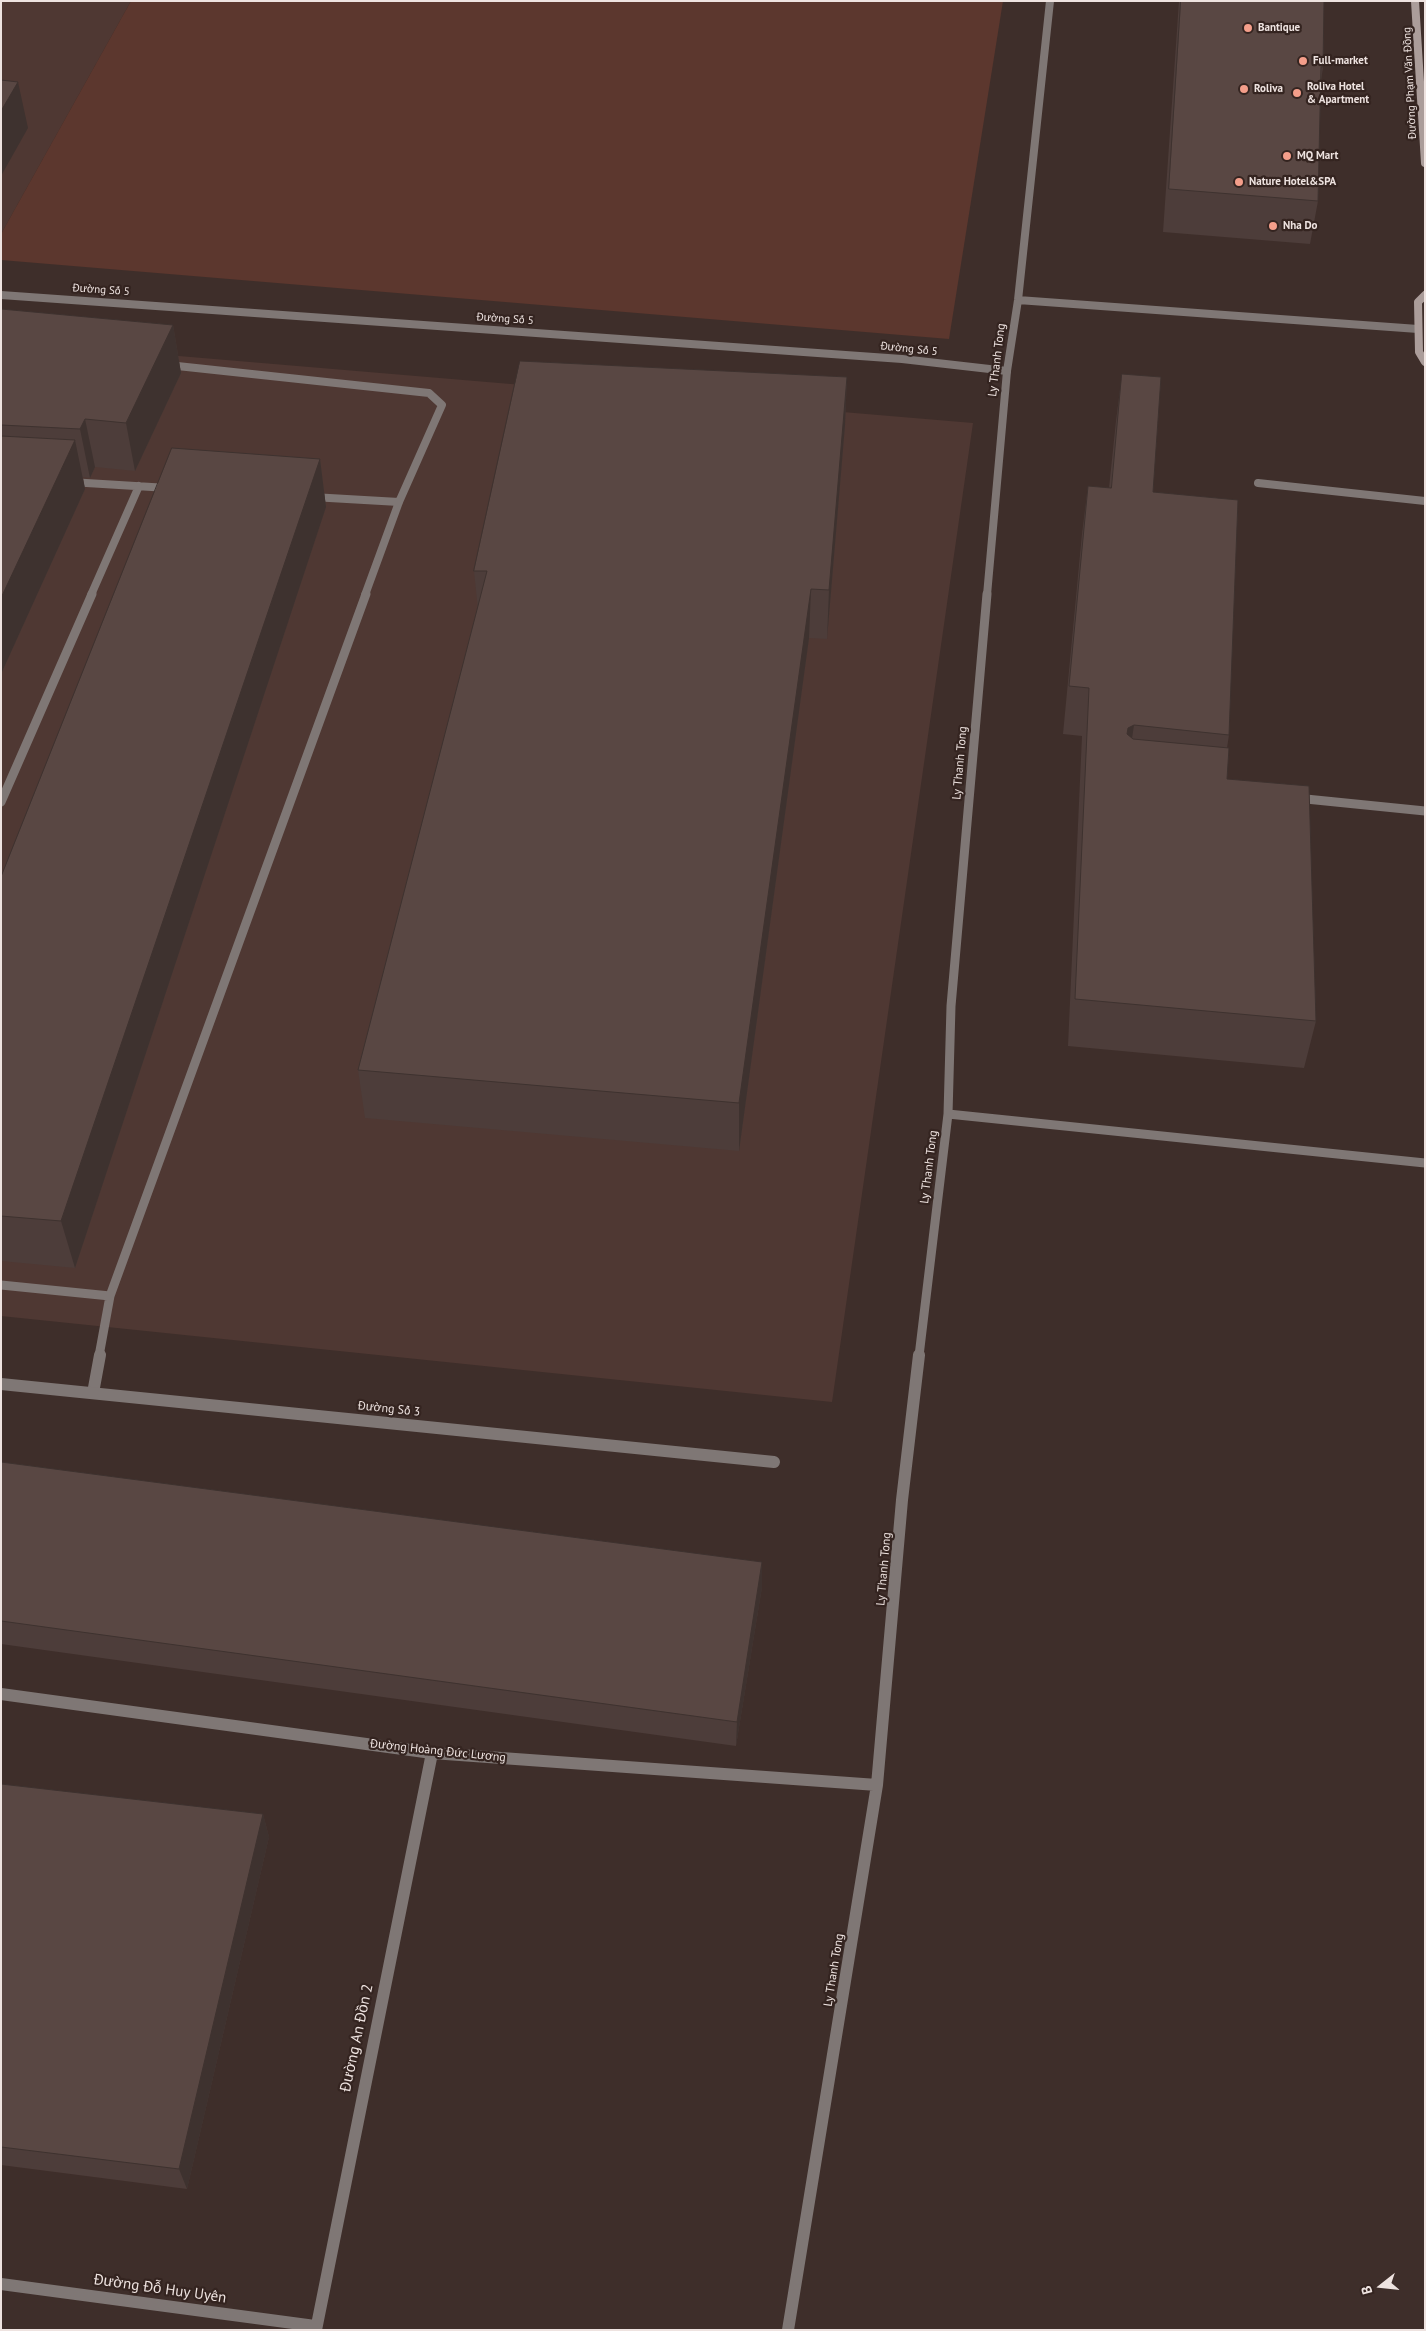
<!DOCTYPE html>
<html>
<head>
<meta charset="utf-8">
<style>
	body { margin:0 }
	#map { position:relative; width:1426px; height:2331px; overflow:hidden; background:#3e2e2a; font-family:"PT Sans",sans-serif }
	canvas { display:block }
	.frame { position:absolute; inset:0; border:2px solid #eee3e0; pointer-events:none }
	.north { position:absolute; left:1356px; top:2261px; width:50px; height:50px; -webkit-text-stroke:4px #342420; paint-order:stroke; rotate:254deg; font-size:14px; font-weight:700; line-height:20px; text-align:center; color:#eee3e0 }
	.north::after { content:''; display:block; margin:auto; width:18px; height:22px; background:#eee3e0; clip-path:polygon(50% 0,100% 100%,50% 72%,0 100%) }
</style>
</head>
<body>
<div id="map">
<canvas width="1426" height="2331"></canvas>
<div class="frame"></div>
<div class="north">B</div>
</div>
<script>
const c = document.querySelector('canvas').getContext('2d');
c.lineJoin = 'round';
function fillPath(path, color) {
  c.fillStyle = color;
  c.fill(path, 'evenodd');
}
function strokePath(path, color, width, dash) {
  c.strokeStyle = color;
  c.lineWidth = width;
  c.lineCap = dash ? 'butt' : 'round';
  c.setLineDash(dash || []);
  c.stroke(path);
}
function label(font, color, halo, rows, align = 'center') {
  c.font = font + ' "PT Sans",sans-serif';
  c.lineWidth = 4.5;
  c.setLineDash([]);
  c.textBaseline = 'middle';
  c.strokeStyle = halo;
  c.fillStyle = color;
  for (const [text, x, y, turn = 0] of rows) {
    c.save();
    c.translate(x, y);
    c.rotate((+turn || 0) * Math.PI / 180);
    c.textAlign = isNaN(turn) ? turn : align;
    if (halo) c.strokeText(text, 0, 0);
    c.fillText(text, 0, 0);
    c.restore();
  }
}
fillPath(new Path2D(`
	M 1,1 L 131,1 L 1,234 Z
	M 1,341 L 973,423 L 832,1402 L 1,1316 Z`), '#4f3833');
fillPath(new Path2D(`
	M 131,1 L 1003,1 L 949,339 L 1,260 L 1,234 Z`), '#5c372e');
strokePath(new Path2D(`
	M 1,295 L 902,359 L 1007,371
	M 168,365 L 429,393 L 442,405 L 399,502 L 365,595
	M 70,482 L 168,488
	M 312,497 L 399,502
	M 91,595 L 139,486`), '#7f7775', 8);
strokePath(new Path2D(`
	M 1296,798 L 1425,811
	M 1,802 L 92,594
	M 1,1285 L 110,1296
	M 99,1356 L 110,1296 L 366,594`), '#7f7775', 9);
strokePath(new Path2D(`
	M 93,1393 L 100,1355`), '#7f7775', 12);
strokePath(new Path2D(`
	M 1018,300 L 1418,329
	M 1258,483 L 1425,501
	M 987,595 L 1007,371 L 1018,300 L 1050,1`), '#7f7775', 8);
strokePath(new Path2D(`
	M 948,1114 L 1425,1163
	M 919,1356 L 948,1114 L 951,1006 L 987,594`), '#7f7775', 9);
strokePath(new Path2D(`
	M 1,1384 L 774,1462
	M 1,1694 L 432,1753 L 877,1785
	M 1,2284 L 315,2326
	M 316,2330 L 432,1753
	M 788,2330 L 877,1785 L 902,1500 L 919,1355`), '#7f7775', 12);
strokePath(new Path2D(`
	M 1415,1 L 1425,163
	M 1425,295 L 1418,302 L 1419,352 L 1425,362`), '#ab9d9a', 8);
fillPath(new Path2D(`
	M 1179,1 L 1324,1 L 1323,67 L 1321,81 L 1318,201 L 1310,244 L 1163,232 Z
	M 1,309 L 173,325 L 181,373 L 135,471 L 95,467 L 90,478 L 83,477 L 85,489 L 1,674 Z
	M 1122,374 L 1153,492 L 1229,735 L 1227,748 L 1227,779 L 1316,1021 L 1304,1068 L 1068,1046 L 1082,736 L 1063,734 L 1082,534 L 1088,486 L 1109,488 L 1116,421 Z
	M 847,377 L 845,425 L 827,639 L 809,638 L 739,1151 L 365,1118 L 358,1070 L 478,610 L 474,571 Z
	M 320,459 L 326,507 L 75,1268 L 1,1261 L 1,877 Z
	M 1,1462 L 762,1562 L 762,1587 L 736,1746 L 1,1644 Z
	M 1,1784 L 263,1814 L 269,1837 L 187,2189 L 1,2165 Z`), '#4d3d3a');
fillPath(new Path2D(`
	M 18,82 L 28,128 L 1,176 L 1,111 Z
	M 173,325 L 181,373 L 135,471 L 126,423 Z
	M 847,377 L 845,425 L 827,639 L 829,590 Z
	M 85,419 L 95,467 L 90,478 L 80,429 Z
	M 75,440 L 85,489 L 1,674 L 1,598 Z
	M 320,459 L 326,507 L 75,1268 L 61,1221 Z
	M 811,589 L 809,638 L 739,1151 L 739,1103 Z
	M 1134,725 L 1127,773 L 1121,776 L 1128,728 Z
	M 762,1562 L 762,1587 L 736,1746 L 737,1722 Z
	M 263,1814 L 269,1837 L 187,2189 L 179,2169 Z`), '#3e322f');
const building = new Path2D(`
	M 1181,1 L 1324,1 L 1323,67 L 1321,67 L 1318,201 L 1169,189 Z
	M 1,80 L 18,82 L 1,111 Z
	M 1,309 L 173,325 L 126,423 L 85,419 L 80,429 L 1,425 Z
	M 520,361 L 847,377 L 829,590 L 811,589 L 739,1103 L 358,1070 L 487,571 L 474,571 Z
	M 1122,374 L 1161,377 L 1153,492 L 1238,500 L 1229,735 L 1134,725 L 1128,728 L 1127,734 L 1133,739 L 1229,748 L 1227,779 L 1309,786 L 1316,1021 L 1075,999 L 1089,688 L 1069,686 L 1088,486 L 1111,488 Z
	M 1,436 L 75,440 L 1,598 Z
	M 172,448 L 320,459 L 61,1221 L 1,1216 L 1,877 Z
	M 1,1462 L 762,1562 L 737,1722 L 1,1621 Z
	M 1,1784 L 263,1814 L 179,2169 L 1,2147 Z`);
fillPath(building, '#594743');
strokePath(building, '#3e322f', 1);
for (const [x, y, r, color] of [
	[1248,28,5,"#f49e8a"],
	[1303,61,5,"#f49e8a"],
	[1244,89,5,"#f49e8a"],
	[1297,93,5,"#f49e8a"],
	[1287,156,5,"#f49e8a"],
	[1239,182,5,"#f49e8a"],
	[1273,226,5,"#f49e8a"]
]) {
  const dot = new Path2D();
  dot.arc(x, y, r, 0, 2 * Math.PI);
  c.fillStyle = color;
  c.fill(dot);
  strokePath(dot, '#342420', 2);
}
label('bold 11px', '#eee3e0', '#342420', [
	["Bantique",1258,28],
	["Full-market",1313,61],
	["Roliva Hotel",1307,87],
	["& Apartment",1307,100],
	["Roliva",1254,89],
	["MQ Mart",1297,156],
	["Nature Hotel&SPA",1249,182],
	["Nha Do",1283,226]
], 'left');
label('11px', '#eee3e0', '#342420', [
	["Đường Phạm Văn Đồng",1410,83,-93],
	["Đường Số 5",101,290,4],
	["Đường Số 5",505,319,4],
	["Đường Số 5",909,349,6]
]);
label('12px', '#eee3e0', '#342420', [
	["Ly Thanh Tong",997,360,-83],
	["Ly Thanh Tong",960,763,-85],
	["Ly Thanh Tong",929,1167,-83],
	["Đường Số 3",389,1409,6],
	["Ly Thanh Tong",884,1569,-85],
	["Đường Hoàng Đức Lương",438,1751,6],
	["Ly Thanh Tong",834,1970,-81]
]);
label('15px', '#eee3e0', '#342420', [
	["Đường An Đồn 2",357,2038,-78],
	["Đường Đỗ Huy Uyên",160,2289,8]
]);
</script>
</body>
</html>
